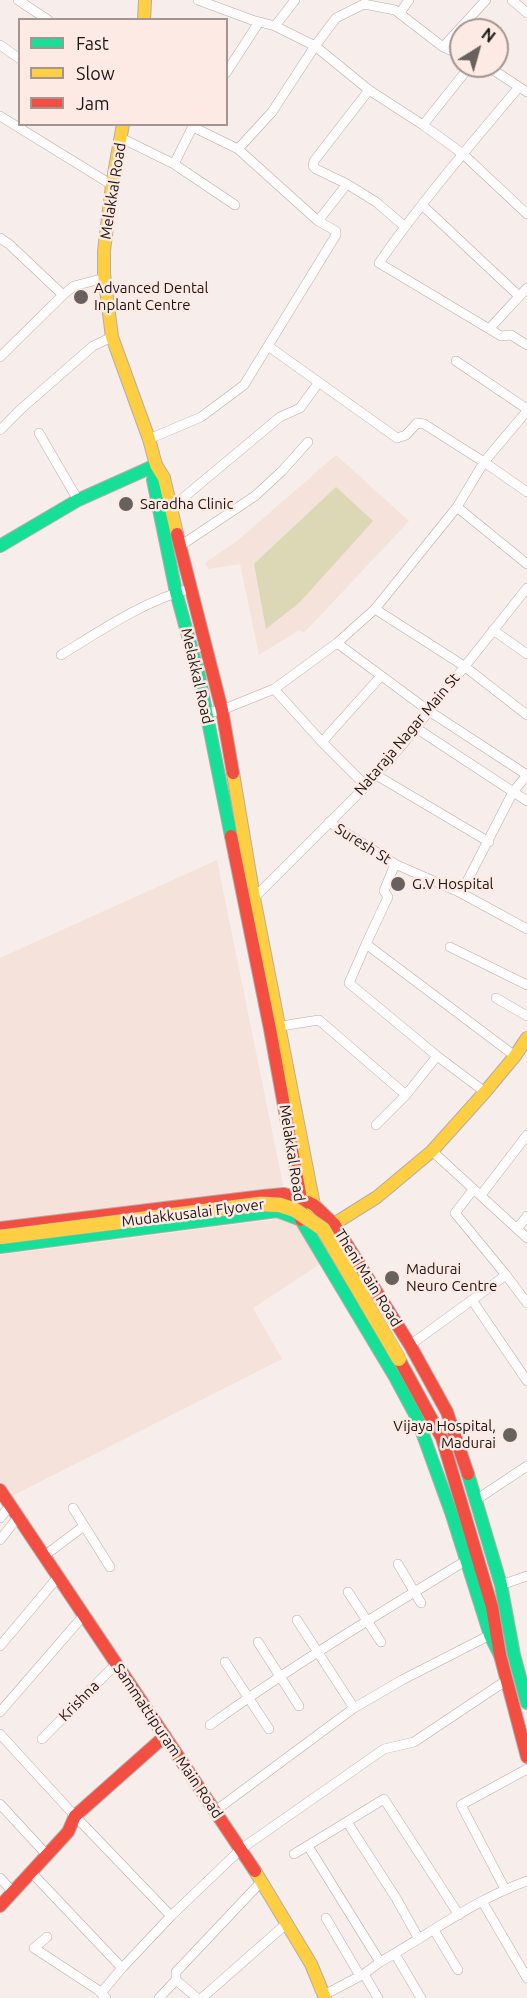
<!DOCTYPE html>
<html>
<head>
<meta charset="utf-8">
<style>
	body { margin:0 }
	#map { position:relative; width:527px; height:1998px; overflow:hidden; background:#f7edea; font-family:Ubuntu,sans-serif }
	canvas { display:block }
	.legend { position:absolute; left:18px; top:18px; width:210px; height:108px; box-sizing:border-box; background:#fdeae4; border:2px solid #a39590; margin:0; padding:8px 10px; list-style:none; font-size:18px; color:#1c1613 }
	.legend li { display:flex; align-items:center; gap:12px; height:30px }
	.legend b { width:30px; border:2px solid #a39590 }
	.north { position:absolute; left:449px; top:18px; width:60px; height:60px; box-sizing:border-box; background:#fdeae4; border:2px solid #a39590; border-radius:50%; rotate:37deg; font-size:16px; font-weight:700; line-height:24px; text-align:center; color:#1c1613 }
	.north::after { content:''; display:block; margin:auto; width:21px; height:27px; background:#69615e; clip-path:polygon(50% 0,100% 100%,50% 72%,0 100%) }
</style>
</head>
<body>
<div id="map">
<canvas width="527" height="1998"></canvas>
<ul class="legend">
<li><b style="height:8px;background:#16e098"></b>Fast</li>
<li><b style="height:8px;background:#ffcf43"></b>Slow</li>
<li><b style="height:8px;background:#f24e42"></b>Jam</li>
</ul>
<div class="north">N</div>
</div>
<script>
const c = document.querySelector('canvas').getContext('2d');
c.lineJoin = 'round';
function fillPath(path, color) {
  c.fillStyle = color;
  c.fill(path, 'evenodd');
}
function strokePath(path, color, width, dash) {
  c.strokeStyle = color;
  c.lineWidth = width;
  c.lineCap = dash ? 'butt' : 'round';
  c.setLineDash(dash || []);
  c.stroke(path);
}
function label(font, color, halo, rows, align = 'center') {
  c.font = font + ' Ubuntu,sans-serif';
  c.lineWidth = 5;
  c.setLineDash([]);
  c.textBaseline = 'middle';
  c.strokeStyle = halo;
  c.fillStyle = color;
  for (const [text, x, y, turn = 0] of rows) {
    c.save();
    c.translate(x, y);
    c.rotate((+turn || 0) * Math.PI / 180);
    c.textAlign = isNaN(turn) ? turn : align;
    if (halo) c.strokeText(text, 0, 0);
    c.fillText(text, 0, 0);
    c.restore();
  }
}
fillPath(new Path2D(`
	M 336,455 L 409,521 L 304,633 L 299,630 L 259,655 L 240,564 L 208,569 L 205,563 L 237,541 Z
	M 217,860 L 284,1190 L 0,1225 L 0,958 Z
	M 279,1219 L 297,1226 L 320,1264 L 253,1308 L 282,1359 L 6,1499 L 0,1490 L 0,1255 Z`), '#f5e2db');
fillPath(new Path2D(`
	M 336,487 L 373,521 L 300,602 L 266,629 L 254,564 Z`), '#dcd7b4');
const street = new Path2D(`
	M 18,0 L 48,20
	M 198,0 L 252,20 L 275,26 L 315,46 L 336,18 L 364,4 L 395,10 L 443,47 L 461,55
	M 512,0 L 527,13
	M 400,13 L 409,0
	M 275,26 L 295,0
	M 0,45 L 20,59
	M 443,47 L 486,0
	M 470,66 L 423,125 L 463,154 L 527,214
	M 487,66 L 527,92
	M 226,73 L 259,22
	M 519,87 C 471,144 422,201 379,263 L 501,336 L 511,335 L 527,345
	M 0,116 L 112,185
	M 193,127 L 238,149 L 318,221
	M 121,138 L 174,164 L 235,205
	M 238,149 L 272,112 L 315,46 L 369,90 L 423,125
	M 174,164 L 194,124
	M 347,184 L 316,169 L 313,166 L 314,161 L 369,90
	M 422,205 L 519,296
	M 0,238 L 9,244 L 63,295
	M 490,328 L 527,288
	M 268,346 L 397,438 L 406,435 L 417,423 L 424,424 L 484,462 L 527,492
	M 0,357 L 63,295 L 74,286 L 105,278
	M 456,361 L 527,409
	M 0,430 L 22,408 L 93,346 L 112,337
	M 39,433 L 78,500
	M 149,439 L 201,417 L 244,385 L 336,235 L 336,231 L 318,221 L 347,184 L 376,202 L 404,226
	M 457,507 L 527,564
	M 171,508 L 280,417 L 300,408 L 319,382
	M 180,546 L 255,496 L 282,471 L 308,442
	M 375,609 L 464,666 L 527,715
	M 493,630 L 527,654
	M 337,643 L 429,711 L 527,775
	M 61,655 C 103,629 144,601 192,588
	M 274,689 L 322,742 L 381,676
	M 206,713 L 222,710 L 274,689 L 337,643 L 375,609 L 457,507 L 484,462 L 527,411
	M 416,728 L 527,801
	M 322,742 L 366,786
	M 376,775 L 489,842
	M 329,822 L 395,864 L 461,893 L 527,929
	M 461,893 L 513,792 L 527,775
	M 254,898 L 366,786 L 403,744 L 527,588
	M 366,944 L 388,897 L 384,891 L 395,864
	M 450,947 L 527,985
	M 496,998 L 527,1016
	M 281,1026 L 319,1020 L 406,1095 L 437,1056
	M 485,1092 L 437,1056 L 349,983 L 366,944 L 515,1056
	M 376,1125 L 406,1095
	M 432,1151 L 527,1238
	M 473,1190 L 455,1213 L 506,1275
	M 481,1195 L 527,1135
	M 517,1229 L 527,1216
	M 527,1303 L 506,1275 L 472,1300 L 527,1381
	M 410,1345 L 472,1300
	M 476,1500 L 527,1466
	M 73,1508 L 110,1567
	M 0,1518 L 10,1506
	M 0,1540 L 18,1517
	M 44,1556 L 84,1526
	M 398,1564 L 421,1603
	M 501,1585 L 527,1576
	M 348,1592 L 381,1642
	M 258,1642 L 299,1706
	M 0,1646 L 58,1577
	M 225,1662 L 269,1729
	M 354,1708 L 402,1680 L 490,1635
	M 0,1712 L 84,1615
	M 210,1725 C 293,1665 380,1613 467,1560
	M 0,1734 L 75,1816 L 171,1916
	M 42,1739 L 116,1664
	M 0,1804 L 47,1855
	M 215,1811 L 354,1708 L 297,1620
	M 347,1822 L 396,1898 L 419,1939
	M 308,1846 L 380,1962
	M 294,1854 L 384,1799 L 459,1915
	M 31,1872 L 122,1968 L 101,1993
	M 0,1878 L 13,1892
	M 505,1889 L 461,1805 L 527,1769
	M 482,1901 L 527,1978
	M 326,1918 L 360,1976
	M 434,1930 L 458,1970
	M 47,1937 L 34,1948 L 98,1990 L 106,1998
	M 395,1954 L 421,1998
	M 122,1968 L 171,1916 L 241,1849 L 384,1749 L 414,1742 L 507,1680
	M 364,1974 L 378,1998
	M 176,1980 L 176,1972 L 261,1882
	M 324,1995 L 364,1974 L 380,1962 C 428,1935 474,1900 527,1881
	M 159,1998 L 176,1980 L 197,1998
	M 202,1998 L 286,1924`);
const fast = new Path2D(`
	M 156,465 L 153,480 L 176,592 L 199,676 L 231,836
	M 0,546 L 78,500 L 156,465
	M 301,1220 L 395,1377 L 417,1418 L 451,1512 L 490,1635 L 500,1655
	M 0,1247 L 277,1211 L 301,1220
	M 468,1474 L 501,1585 L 514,1655 L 527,1703`);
const slow = new Path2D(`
	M 144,20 L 145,0
	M 123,124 L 112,185 L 104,251 L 104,274 L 112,337 L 149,439 L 156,465 L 164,478 L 177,534
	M 233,773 L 254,898 L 314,1205 L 301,1220
	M 334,1224 L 377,1197 L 432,1151 L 485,1092 L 515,1056 L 527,1038
	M 255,1871 L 311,1964 L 325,1998`);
const jam = new Path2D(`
	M 177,534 L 222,710 L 233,773
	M 231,836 L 270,1029 L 301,1199 L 301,1220
	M 308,1202 L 314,1205 L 334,1224 L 410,1345 L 447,1412 L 468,1474
	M 0,1228 L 263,1196 L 284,1194 L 301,1199
	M 399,1359 L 442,1438 L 492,1607 L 500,1655 L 527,1757
	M 0,1490 L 255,1871
	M 0,1906 L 68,1832 L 75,1816 L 165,1736`);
strokePath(street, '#b4adaa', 10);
strokePath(fast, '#b4adaa', 14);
strokePath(slow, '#b4adaa', 14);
strokePath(jam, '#b4adaa', 14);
strokePath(street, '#fefcfc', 9);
strokePath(fast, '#16e098', 12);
strokePath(slow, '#ffcf43', 12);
strokePath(jam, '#f24e42', 12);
const slowBridge = new Path2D(`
	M 0,1237 L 261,1204 L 280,1205 L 295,1210 L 323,1229 L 399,1359`);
strokePath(slowBridge, '#b4adaa', 15, []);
strokePath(slowBridge, '#ffcf43', 14);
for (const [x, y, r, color] of [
	[81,297,8,"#69615e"],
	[126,504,8,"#69615e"],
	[398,884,8,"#69615e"],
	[392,1278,8,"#69615e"],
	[510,1435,8,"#69615e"]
]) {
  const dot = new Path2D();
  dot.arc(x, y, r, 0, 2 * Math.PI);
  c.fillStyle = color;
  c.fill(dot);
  strokePath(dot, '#fdeae4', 2);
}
label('15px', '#1c1613', '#fdeae4', [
	["Melakkal Road",113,191,-81],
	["Melakkal Road",197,676,77],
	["Nataraja Nagar Main St",407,734,-50],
	["Suresh St",363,844,32],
	["Melakkal Road",292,1153,81],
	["Mudakkusalai Flyover",193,1213,-7],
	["Theni Main Road",368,1278,58],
	["Krishna",79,1701,-45],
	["Sammattipuram Main Road",168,1741,56]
]);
label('15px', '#1c1613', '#fdeae4', [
	["Advanced Dental",94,288],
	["Inplant Centre",94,305],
	["Saradha Clinic",140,504],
	["G.V Hospital",412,884],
	["Madurai",406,1269],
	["Neuro Centre",406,1286],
	["Vijaya Hospital,",496,1426,"right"],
	["Madurai",496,1443,"right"]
], 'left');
</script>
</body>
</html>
